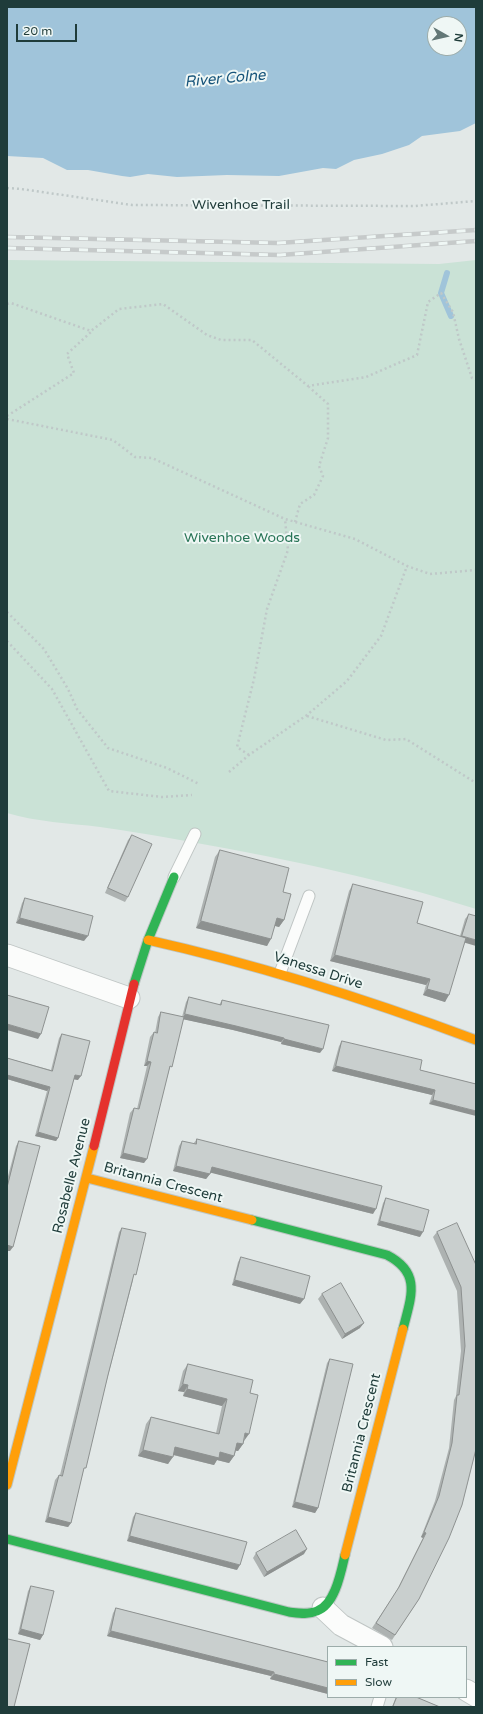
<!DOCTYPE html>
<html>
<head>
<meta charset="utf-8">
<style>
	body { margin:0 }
	#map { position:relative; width:483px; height:1714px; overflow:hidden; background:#e2e8e7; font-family:"Varela Round",sans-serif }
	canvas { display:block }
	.frame { position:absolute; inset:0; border:8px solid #1f3c3a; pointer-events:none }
	.legend { position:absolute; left:327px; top:1646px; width:140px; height:52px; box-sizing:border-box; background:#eff7f5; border:1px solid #9cacaa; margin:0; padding:5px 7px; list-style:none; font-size:12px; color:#1f3c3a }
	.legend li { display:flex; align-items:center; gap:8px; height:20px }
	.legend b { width:20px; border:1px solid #9cacaa }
	.north { position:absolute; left:427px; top:16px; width:40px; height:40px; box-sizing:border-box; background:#eff7f5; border:1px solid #9cacaa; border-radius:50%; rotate:98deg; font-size:11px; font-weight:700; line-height:16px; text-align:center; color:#1f3c3a }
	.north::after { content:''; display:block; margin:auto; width:14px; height:18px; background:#637877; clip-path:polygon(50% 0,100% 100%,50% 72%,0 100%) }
	.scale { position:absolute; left:16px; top:24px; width:61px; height:18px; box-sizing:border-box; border:2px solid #1f3c3a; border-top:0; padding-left:5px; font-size:12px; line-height:14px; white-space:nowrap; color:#1f3c3a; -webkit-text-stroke:3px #eff7f5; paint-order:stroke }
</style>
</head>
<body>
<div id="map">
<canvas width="483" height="1714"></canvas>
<div class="frame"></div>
<ul class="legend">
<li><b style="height:5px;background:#30b455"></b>Fast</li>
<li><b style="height:5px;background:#ff9f0a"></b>Slow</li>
</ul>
<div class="north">N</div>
<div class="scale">20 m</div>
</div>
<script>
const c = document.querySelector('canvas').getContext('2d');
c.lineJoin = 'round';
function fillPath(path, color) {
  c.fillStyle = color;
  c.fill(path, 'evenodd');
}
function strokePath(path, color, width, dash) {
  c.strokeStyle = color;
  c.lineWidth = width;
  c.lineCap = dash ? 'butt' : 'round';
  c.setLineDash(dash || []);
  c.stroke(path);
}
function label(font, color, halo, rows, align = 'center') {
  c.font = font + ' "Varela Round",sans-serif';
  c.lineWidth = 4;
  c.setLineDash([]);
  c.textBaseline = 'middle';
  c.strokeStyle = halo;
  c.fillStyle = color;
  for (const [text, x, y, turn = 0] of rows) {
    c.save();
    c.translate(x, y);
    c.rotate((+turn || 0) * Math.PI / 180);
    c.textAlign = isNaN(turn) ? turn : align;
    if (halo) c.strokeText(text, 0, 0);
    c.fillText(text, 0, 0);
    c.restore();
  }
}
fillPath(new Path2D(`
	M 7,260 L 439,264 L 476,260 L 476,909 C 376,877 272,856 169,838 C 146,834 123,830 100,827 C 68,823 37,822 7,813 Z`), '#cae2d6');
fillPath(new Path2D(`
	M 7,7 L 476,7 L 476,123 L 460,131 L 422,136 L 409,145 L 382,154 L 354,160 L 336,169 L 323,168 L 279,176 L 227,175 L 177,177 L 148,174 L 130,177 L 122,176 L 88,170 L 67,170 L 43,158 L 7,156 ZM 435,24 L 459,24 L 459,48 L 435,48 Z`), '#a0c4da');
strokePath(new Path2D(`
	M 447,273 L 441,293 L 451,316`), '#a0c4da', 6);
const lane = new Path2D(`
	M 174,877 L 195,834
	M 280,973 L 309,896
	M 377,1707 L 380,1697`);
const street = new Path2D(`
	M 7,955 L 129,998
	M 323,1608 L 341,1625 L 382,1647
	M 466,1690 L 476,1696`);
const fast = new Path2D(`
	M 134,984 L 148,940 L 174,877
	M 252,1220 L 387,1255 C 422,1273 411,1297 403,1329
	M 7,1539 L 289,1612 C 298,1613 308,1615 317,1611 C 335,1605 341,1572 345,1555`);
const slow = new Path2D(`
	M 148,940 C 260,965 369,1000 476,1040
	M 87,1178 L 252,1220
	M 7,1485 L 94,1146
	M 345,1555 L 403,1329`);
const jam = new Path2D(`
	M 94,1146 L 134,984`);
strokePath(lane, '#bfc5c4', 13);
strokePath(street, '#bfc5c4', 23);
strokePath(fast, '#bdc6c4', 11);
strokePath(slow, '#bdc6c4', 11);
strokePath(jam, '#bdc6c4', 11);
strokePath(new Path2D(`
	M 7,188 L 21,189 L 132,205 L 415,206 L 476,201
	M 7,304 L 11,303 L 91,331 L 119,309 L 163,304 L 207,335 L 221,340 L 252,340 L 308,386 L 366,377 L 417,355 L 428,302 L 441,293 L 453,312 L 459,339 L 472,378 L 476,380
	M 7,416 L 74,373 L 67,354 L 91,332
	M 7,419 L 113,440 L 135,457 L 152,458 L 285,519 L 355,539 L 407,566 L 430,574 L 476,570
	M 295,522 L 300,504 L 314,495 L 323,476 L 319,466 L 328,438 L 328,404 L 309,387
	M 7,612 L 44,649 L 68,689 L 77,709 L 108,748 L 167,768 L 199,784
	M 7,641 L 52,689 L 109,791 L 162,797 L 192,795
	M 307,716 L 386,740 L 406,739 L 476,783
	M 249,755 L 237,747 L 254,679 L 267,609 L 288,550 L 285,519
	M 229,772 L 249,755 L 307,715 L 347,681 L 381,636 L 407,566`), '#bfc8c8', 2.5, [2, 3]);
strokePath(lane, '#fbfcfb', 11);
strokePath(street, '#fbfcfb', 21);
strokePath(fast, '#30b455', 9);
strokePath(slow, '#ff9f0a', 9);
strokePath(jam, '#e5322d', 9);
const rail = new Path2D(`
	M 7,237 L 278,243 L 476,230
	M 7,248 L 280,255 L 476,241`);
strokePath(rail, '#c6caca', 4.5);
strokePath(rail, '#eff7f5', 3, [9]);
fillPath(new Path2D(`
	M 132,835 L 128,897 L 125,902 L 105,893 L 128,840 Z
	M 220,850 L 283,892 L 284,920 L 279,927 L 275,926 L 267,946 L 196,928 L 215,857 Z
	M 353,884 L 417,923 L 460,936 L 465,919 L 469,914 L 465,942 L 445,1002 L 423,995 L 426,985 L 330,961 L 349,891 Z
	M 25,898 L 84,941 L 16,923 L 22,903 Z
	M 189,997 L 219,1005 L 222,1000 L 320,1053 L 281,1044 L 281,1042 L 233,1030 L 183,1019 L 144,1163 L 120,1158 L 130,1113 L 134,1108 L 137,1109 L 147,1066 L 144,1066 L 150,1037 L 154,1032 L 155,1033 L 158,1017 L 161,1012 L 182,1017 L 186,1002 Z
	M 62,1034 L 78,1080 L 74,1079 L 58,1138 L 56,1141 L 35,1136 L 47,1091 L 7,1079 L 7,1058 L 51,1070 L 59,1038 Z
	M 342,1041 L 420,1070 L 476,1084 L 429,1104 L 432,1095 L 332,1071 L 339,1046 Z
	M 197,1139 L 373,1214 L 210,1172 L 210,1174 L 206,1179 L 173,1171 L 179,1146 L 182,1141 L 193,1144 Z
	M 19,1141 L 10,1251 L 7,1251 L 7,1180 L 16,1146 Z
	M 386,1198 L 420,1237 L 377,1225 L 383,1203 Z
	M 122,1228 L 133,1280 L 83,1472 L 71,1523 L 68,1527 L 45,1522 L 55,1480 L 59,1475 L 60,1475 L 119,1232 Z
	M 437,1232 L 476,1265 L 462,1505 L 419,1599 L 392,1640 L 372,1628 L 396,1592 L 423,1538 L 421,1537 L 435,1501 L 449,1448 L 454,1400 L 456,1396 L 461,1351 L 457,1291 L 433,1237 Z
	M 241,1257 L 300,1304 L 232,1285 L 238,1262 Z
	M 322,1294 L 360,1328 L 342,1339 L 318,1299 Z
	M 330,1359 L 318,1508 L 315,1513 L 292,1507 L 327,1363 Z
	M 188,1364 L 250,1393 L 244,1441 L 243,1444 L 238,1451 L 236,1451 L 234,1456 L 229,1463 L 217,1460 L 214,1465 L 173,1455 L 168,1464 L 138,1456 L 146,1424 L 151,1417 L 216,1433 L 222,1406 L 183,1396 L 184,1392 L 178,1391 L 183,1371 Z
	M 136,1513 L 237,1570 L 127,1541 L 133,1517 Z
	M 256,1553 L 304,1554 L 264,1577 L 253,1558 Z
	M 31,1586 L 43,1635 L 40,1640 L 18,1634 L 28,1591 Z
	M 116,1608 L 328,1662 L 328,1694 L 270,1679 L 271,1676 L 107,1636 L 113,1613 Z
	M 396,1697 L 416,1697 L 440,1707 L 392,1707 Z`), '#adb2b1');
fillPath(new Path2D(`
	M 20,918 L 88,936 L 84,941 L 16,923 Z
	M 277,918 L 284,920 L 279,927 L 272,925 Z
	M 201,921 L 271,939 L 267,946 L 196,928 Z
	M 462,936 L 476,940 L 476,946 L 459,941 Z
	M 335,955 L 430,979 L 426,985 L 330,961 Z
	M 427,989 L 449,995 L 445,1002 L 423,995 Z
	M 185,1014 L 236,1026 L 284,1038 L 281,1042 L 233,1030 L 182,1019 Z
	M 7,1024 L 41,1034 L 38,1039 L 7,1030 Z
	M 284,1039 L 323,1049 L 320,1053 L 281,1044 Z
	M 147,1061 L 151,1062 L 147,1066 L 144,1066 Z
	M 336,1066 L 435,1090 L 432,1095 L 332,1071 Z
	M 7,1075 L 50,1087 L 47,1091 L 7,1079 Z
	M 75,1075 L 81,1076 L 78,1080 L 72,1079 Z
	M 433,1100 L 476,1111 L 476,1116 L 429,1104 Z
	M 38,1132 L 58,1138 L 56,1141 L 35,1136 Z
	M 123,1153 L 147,1159 L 144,1163 L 120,1158 Z
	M 176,1166 L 210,1174 L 206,1179 L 173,1171 Z
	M 212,1167 L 376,1209 L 373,1214 L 208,1172 Z
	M 380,1221 L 423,1232 L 420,1237 L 377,1225 Z
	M 7,1245 L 13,1247 L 10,1251 L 7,1251 Z
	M 235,1280 L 304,1299 L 300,1304 L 232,1285 Z
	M 364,1323 L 360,1328 L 342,1339 L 345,1334 Z
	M 183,1384 L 188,1385 L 184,1392 L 178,1391 Z
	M 187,1389 L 227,1399 L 222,1406 L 183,1396 Z
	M 245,1433 L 249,1434 L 244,1441 Z
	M 237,1443 L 243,1444 L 238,1451 L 233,1450 Z
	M 175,1447 L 220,1452 L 234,1456 L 229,1463 L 217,1460 L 214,1465 L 170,1454 Z
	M 143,1450 L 173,1457 L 168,1464 L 138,1456 Z
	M 295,1502 L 318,1508 L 315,1513 L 292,1507 Z
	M 48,1517 L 71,1523 L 68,1527 L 45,1522 Z
	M 424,1532 L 426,1533 L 423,1538 L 421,1537 Z
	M 130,1536 L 240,1565 L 237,1570 L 127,1541 Z
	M 307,1549 L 304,1554 L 264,1577 L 267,1572 Z
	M 21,1629 L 43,1635 L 40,1640 L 18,1634 Z
	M 111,1631 L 274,1672 L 271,1676 L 107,1636 Z
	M 274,1674 L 328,1688 L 328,1694 L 270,1679 Z`), '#8d9190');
const building = new Path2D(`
	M 132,835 L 152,844 L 128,897 L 108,888 Z
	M 220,850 L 289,868 L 283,892 L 291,894 L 284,920 L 277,918 L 271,939 L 201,921 Z
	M 353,884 L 423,902 L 417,923 L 466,938 L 449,995 L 427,989 L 430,979 L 335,955 Z
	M 25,898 L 93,916 L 88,936 L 20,918 Z
	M 469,914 L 476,916 L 476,940 L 462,936 Z
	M 7,995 L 49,1007 L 41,1034 L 7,1024 Z
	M 189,997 L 221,1005 L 222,1000 L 329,1025 L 323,1049 L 284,1039 L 284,1038 L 236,1026 L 185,1014 Z
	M 161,1012 L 184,1017 L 172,1067 L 170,1066 L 147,1159 L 123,1153 L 134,1108 L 139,1109 L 151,1062 L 147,1061 L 154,1032 L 157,1033 Z
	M 62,1034 L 90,1041 L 81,1076 L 75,1075 L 58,1138 L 38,1132 L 50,1087 L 7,1075 L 7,1058 L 52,1071 Z
	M 342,1041 L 422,1060 L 420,1070 L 476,1084 L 476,1111 L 433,1100 L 435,1090 L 336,1066 Z
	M 197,1139 L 382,1186 L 376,1209 L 212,1167 L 210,1174 L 176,1166 L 182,1141 L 196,1144 Z
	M 19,1141 L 40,1146 L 13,1247 L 7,1245 L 7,1188 Z
	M 386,1198 L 429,1210 L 423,1232 L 380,1221 Z
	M 457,1223 L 476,1265 L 476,1449 L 462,1505 L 449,1538 L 419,1599 L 395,1635 L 376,1623 L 399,1587 L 426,1533 L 424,1532 L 439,1496 L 452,1443 L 457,1395 L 459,1395 L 465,1346 L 461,1287 L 437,1232 Z
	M 122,1228 L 146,1233 L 136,1275 L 134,1274 L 108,1375 L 86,1468 L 84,1468 L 71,1523 L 48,1517 L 59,1475 L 62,1476 Z
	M 241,1257 L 310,1276 L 304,1299 L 235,1280 Z
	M 341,1283 L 364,1323 L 345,1334 L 322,1294 Z
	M 330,1359 L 353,1364 L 318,1508 L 295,1502 Z
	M 188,1364 L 253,1380 L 250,1393 L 258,1395 L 249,1434 L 245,1433 L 243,1444 L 237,1443 L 234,1456 L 220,1452 L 219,1458 L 175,1447 L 173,1457 L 143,1450 L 151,1417 L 219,1434 L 227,1399 L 187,1389 L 188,1385 L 183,1384 Z
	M 136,1513 L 247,1542 L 240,1565 L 130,1536 Z
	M 296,1530 L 307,1549 L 267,1572 L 256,1553 Z
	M 31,1586 L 54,1591 L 43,1635 L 21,1629 Z
	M 116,1608 L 328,1662 L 328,1688 L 274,1674 L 274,1672 L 111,1631 Z
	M 8,1639 L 30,1644 L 14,1707 L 7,1707 L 7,1642 Z
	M 397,1697 L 416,1697 L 440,1707 L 393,1707 Z`);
fillPath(building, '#c9cfce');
strokePath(building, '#8d9190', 1);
label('14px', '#1f3c3a', '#eff7f5', [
	["Wivenhoe Trail",241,205],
	["Vanessa Drive",318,971,18],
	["Rosabelle Avenue",72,1176,-76],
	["Britannia Crescent",163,1183,15],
	["Britannia Crescent",362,1433,-76]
]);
label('14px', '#277456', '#eff7f5', [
	["Wivenhoe Woods",242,538]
]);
label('italic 15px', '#16547a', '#eff7f5', [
	["River Colne",225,79,-5]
]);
</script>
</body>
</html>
